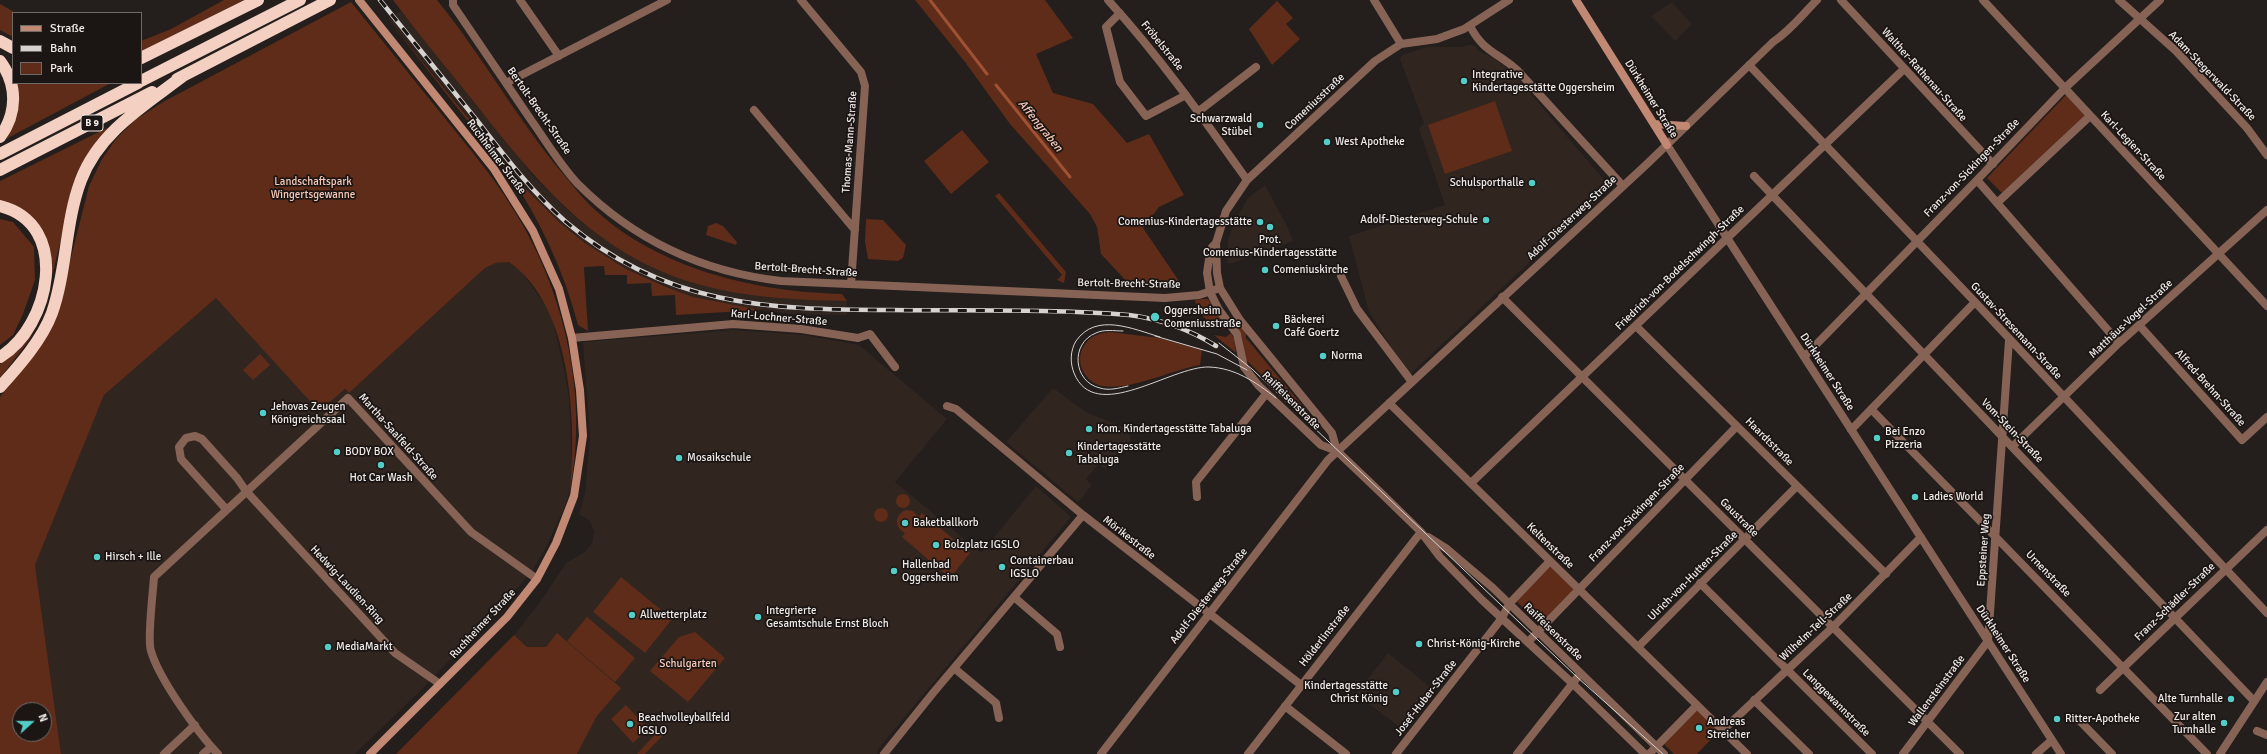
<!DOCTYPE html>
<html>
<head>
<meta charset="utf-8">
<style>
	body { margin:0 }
	#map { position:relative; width:2267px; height:754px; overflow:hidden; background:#241e1c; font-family:Signika,sans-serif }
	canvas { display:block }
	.legend { position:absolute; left:12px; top:12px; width:130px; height:72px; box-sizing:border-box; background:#1b1513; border:1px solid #6f6a68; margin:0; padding:5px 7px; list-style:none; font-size:12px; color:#eeeae8 }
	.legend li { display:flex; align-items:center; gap:8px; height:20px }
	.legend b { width:20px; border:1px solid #6f6a68 }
	.north { position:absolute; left:12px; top:702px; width:40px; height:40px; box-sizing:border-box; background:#1b1513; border:1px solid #6f6a68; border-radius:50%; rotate:69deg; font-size:11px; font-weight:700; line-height:16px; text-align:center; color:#eeeae8 }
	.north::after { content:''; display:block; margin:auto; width:14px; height:18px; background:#54cdc8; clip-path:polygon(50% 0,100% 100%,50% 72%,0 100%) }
</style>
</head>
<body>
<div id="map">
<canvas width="2267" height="754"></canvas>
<ul class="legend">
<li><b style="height:5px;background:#c18873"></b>Straße</li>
<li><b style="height:5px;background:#d6d2d0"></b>Bahn</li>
<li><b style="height:11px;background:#5e2c18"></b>Park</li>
</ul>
<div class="north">N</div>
</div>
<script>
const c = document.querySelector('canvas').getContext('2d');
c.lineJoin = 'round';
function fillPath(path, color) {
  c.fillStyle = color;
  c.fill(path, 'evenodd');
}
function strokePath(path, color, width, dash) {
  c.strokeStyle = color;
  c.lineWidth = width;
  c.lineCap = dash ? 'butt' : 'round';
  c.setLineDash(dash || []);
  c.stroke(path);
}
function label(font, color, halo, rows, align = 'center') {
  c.font = font + ' Signika,sans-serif';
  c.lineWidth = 3.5;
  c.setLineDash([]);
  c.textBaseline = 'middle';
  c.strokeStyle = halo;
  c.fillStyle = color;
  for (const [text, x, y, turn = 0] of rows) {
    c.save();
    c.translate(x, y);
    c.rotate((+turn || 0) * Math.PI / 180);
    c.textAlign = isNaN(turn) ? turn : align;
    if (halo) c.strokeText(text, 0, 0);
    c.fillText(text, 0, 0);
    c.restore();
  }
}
fillPath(new Path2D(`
	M 1672,2 L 1692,24 L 1675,41 L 1651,16 Z
	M 401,11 L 534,177 L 568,211 L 593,231 L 632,257 L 669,274 L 697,284 L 765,297 L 847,301 L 847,315 L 793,314 L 761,310 L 693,297 L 626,269 L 585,243 L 560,223 L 525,187 L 388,18 Z
	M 1470,45 L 1475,46 L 1478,51 L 1494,58 L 1514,74 L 1610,187 L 1409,375 L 1369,312 L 1349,236 L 1445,205 L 1419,129 L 1424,123 L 1400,59 L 1402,55 L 1427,47 L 1460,47 Z
	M 1265,185 L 1287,226 L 1293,241 L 1233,263 L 1227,263 L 1228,240 L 1236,219 L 1248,198 Z
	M 509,262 L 520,270 L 544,303 L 552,318 L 565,373 L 569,398 L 572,469 L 570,490 L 564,509 L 546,547 L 533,570 L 498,610 L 419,692 L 355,754 L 61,754 L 35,565 L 104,395 L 216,298 L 349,393 L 485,268 L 496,263 Z
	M 733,330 L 804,335 L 859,345 L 947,419 L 895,482 L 981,553 L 1036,486 L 1071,517 L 879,748 L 877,754 L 577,754 L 597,716 L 620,688 L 557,634 L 546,647 L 527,647 L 514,635 L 541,601 L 566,563 L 585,552 L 592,543 L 594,532 L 590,521 L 579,514 L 585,494 L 590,437 L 583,342 Z
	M 1053,388 L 1086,412 L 1130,430 L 1130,441 L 1105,469 L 1099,464 L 1086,479 L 1092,485 L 1078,502 L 1006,442 Z
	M 1388,653 L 1435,691 L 1405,731 L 1356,694 Z`), '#312520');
fillPath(new Path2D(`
	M 224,0 L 244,0 L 141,52 L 141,41 L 171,29 Z
	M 393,0 L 437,0 C 482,55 517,119 563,174 C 573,185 582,198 593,208 C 658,269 756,292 842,294 L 847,301 C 797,300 747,298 697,284 C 594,254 537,182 474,102 C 447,68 419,35 393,0 Z
	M 915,0 L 1045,0 L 1073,38 L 1036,54 L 1053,93 L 1093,104 L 1127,143 L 1149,134 L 1184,195 L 1159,207 L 1143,228 L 1181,284 L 1153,287 L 1131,286 L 1101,254 L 1097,227 L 1090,214 L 1010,124 L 965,62 Z
	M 1277,1 L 1293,18 L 1286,24 L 1300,39 L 1272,65 L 1249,29 Z
	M 351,2 C 382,40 413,79 444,117 C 468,147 493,176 513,209 C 564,289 589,396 570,490 C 577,421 571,305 509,262 L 496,263 L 485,268 L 349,393 L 345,389 L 319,411 L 216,298 L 104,395 L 35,565 L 61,754 L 0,754 L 0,397 L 35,354 L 59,305 L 89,186 L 102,159 L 116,139 L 135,120 L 163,102 ZM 20,710 L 44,710 L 44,734 L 20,734 Z
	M 0,4 L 16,13 L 13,13 L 13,37 L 0,30 Z
	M 387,18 L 525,188 L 560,223 L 585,243 L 626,269 L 664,286 L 693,297 L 761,310 L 676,315 L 675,295 L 652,296 L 651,283 L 627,284 L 627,275 L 605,275 L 604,266 L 584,267 L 588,331 L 578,325 C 564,271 541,222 510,175 Z
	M 16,83 L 111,83 L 6,139 C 18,117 19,108 16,83 Z
	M 2066,95 L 2086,115 L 2002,193 L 1987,178 Z
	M 1495,101 L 1512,151 L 1445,174 L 1428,125 Z
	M 109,127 L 95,147 L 69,206 L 44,309 L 30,339 L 0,378 L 0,364 L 19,350 L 32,331 L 49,249 L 0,202 L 0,181 Z
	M 962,130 L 989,162 L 951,194 L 924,161 Z
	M 999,193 L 1066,272 L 1064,283 L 1057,280 L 1062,275 L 995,196 Z
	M 0,219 L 13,222 L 34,247 L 35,280 L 23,314 L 13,335 L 0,345 Z
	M 866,219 L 883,220 L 906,245 L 903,258 L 898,261 L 868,259 L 865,242 Z
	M 716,223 L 723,226 L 737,242 L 736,245 L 706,235 L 708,226 Z
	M 1203,299 L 1208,299 L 1227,327 L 1224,329 C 1210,326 1198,314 1195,300 Z
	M 1239,325 L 1246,333 L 1246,338 L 1321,428 L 1319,429 L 1246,360 L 1242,337 L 1237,327 Z
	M 1110,332 L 1159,338 L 1202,350 L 1200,365 C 1171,370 1131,391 1102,386 C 1083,382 1073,358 1086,343 C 1092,335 1101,333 1110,332 Z
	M 1231,333 L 1234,339 L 1236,353 L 1214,335 L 1226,337 Z
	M 260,354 L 270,365 L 253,380 L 243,370 Z
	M896 501a7 7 0 1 1 14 0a7 7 0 1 1-14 0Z
	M874 515a7 7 0 1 1 14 0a7 7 0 1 1-14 0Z
	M 906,510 L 913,511 L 919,517 L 922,513 L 970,553 L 950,578 L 902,537 L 905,533 C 894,527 894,515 906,510 Z
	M 1550,565 L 1575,589 L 1541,625 L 1516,601 Z
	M 621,577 L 672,619 L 645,653 L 593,612 Z
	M 587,617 L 635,658 L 615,682 L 567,641 Z
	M 695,632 L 725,658 L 688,702 L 650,671 L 679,637 Z
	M 557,633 L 621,688 L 597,716 L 577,754 L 396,754 L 514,635 L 527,647 L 546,647 Z
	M 626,705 L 648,729 L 633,743 L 611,719 Z
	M 1697,709 L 1719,731 L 1697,754 L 1674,754 L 1663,743 Z
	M 661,728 L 666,732 L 645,754 L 637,754 Z`), '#5e2c18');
strokePath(new Path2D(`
	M 930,0 L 987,74
	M 996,85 L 1070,177`), '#9f5133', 3);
strokePath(new Path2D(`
	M 453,0 L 453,5 C 479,43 505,82 531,120 C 546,141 560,165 578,184 C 634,240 703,272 781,281 L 1165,298 L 1199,295 L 1220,288
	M 520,0 L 559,56
	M 801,0 L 861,72 L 865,86 L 851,284
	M 1108,0 C 1160,57 1203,118 1247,180
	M 1374,0 L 1401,44
	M 1841,0 L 1993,164
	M 1983,0 L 2267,306
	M 2119,0 L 2176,51 L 2247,128 L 2267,155
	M 1120,13 L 1106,27 L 1120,82 L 1146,116 L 1186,95
	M 1470,26 C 1484,53 1498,52 1518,71 L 1623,186
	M 1749,65 L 1975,302 L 2267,613
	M 506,83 L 667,0
	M 754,110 L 855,230
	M 1199,111 L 1256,67
	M 1667,145 L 2061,754
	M 1754,176 L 2254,701
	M 1977,180 L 2119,343
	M 1997,203 L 2090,116
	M 1216,243 L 1212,247 L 1209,259 L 1207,273 L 1210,292 L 1219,310 L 1237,334 L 1244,367 L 1258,385 L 1321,445 L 1337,451 L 1380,492 L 1421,532 L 1440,557 L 1482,600 L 1572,683 L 1645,754
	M 1341,276 L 1357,309 L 1412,382
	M 1502,297 L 1960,754
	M 2139,325 L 2242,440 L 2267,417
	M 1636,326 L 1886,574
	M 572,338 L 733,324 L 801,329 L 858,338 L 870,334 L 895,367
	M 1804,357 L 1977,180 L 2065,88 L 2160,0
	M 1389,403 L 1747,754
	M 947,406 L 956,409 L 1083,515 L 1301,685
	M 1871,409 L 2207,754
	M 1851,430 L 1975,302
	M 2012,447 L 2119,343 L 2267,210
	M 1337,451 L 1332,433 L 1240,320 L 1220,288 L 1217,273 L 1216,243 L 1226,211 L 1247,180 L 1375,61 L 1401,44 L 1437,39 L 1464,29 L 1509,0
	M 1471,483 L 1904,69
	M 1197,497 L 1196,482 L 1266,394
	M 226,509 L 181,459 L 179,447 L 186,438 L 195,436 L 202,439 L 237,478 L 246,491 L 395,653 L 440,684
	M 1428,537 L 1447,549 L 1493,588 L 1664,754
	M 1700,583 L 1872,754
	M 1014,597 L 1057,634 L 1060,647
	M 1528,642 L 1737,426
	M 1638,647 L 1797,486
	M 954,668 L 996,703 L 999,718
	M 2100,690 L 2267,530
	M 1754,700 L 1809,754
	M 1285,706 L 1346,754
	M 2077,718 L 2112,754
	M 1723,730 L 1833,627 L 1921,537
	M 2257,731 L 2267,735
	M 164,754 L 195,725
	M 203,754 L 211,747
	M 218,754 C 198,733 159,679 151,651 C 147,640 153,592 154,577 L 348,398 L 471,532 L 537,579
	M 884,754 L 933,693 L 1083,515
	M 1101,754 L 1328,460 L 1648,163 L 1773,42 C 1791,30 1802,15 1817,0
	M 1248,754 L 1421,532
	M 1396,754 L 1502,618 L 1509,604 L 1550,561
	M 1517,754 L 1580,674
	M 1649,754 L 1697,705
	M 1903,754 L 1988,641 L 2009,340
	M 2036,754 L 2052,740
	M 2220,754 L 2267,682`), '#866355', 8);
strokePath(new Path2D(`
	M 359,0 L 494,169 L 533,231 L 559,289 L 572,338 L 580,390 L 583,436 L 574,496 L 556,543 L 537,579 L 507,617 L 370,754
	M 1576,0 L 1667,145
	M 1654,124 L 1686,126`), '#c18873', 8);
strokePath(new Path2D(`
	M 0,41 L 13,48
	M 141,58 L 258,0
	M 0,61 C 18,85 17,114 0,137
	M 177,79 L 330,0
	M 141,81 L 300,0
	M 0,154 L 138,83
	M 0,170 L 152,92
	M 0,206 C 72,224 50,327 0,357
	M 0,387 C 19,366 42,340 52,313 C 67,270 65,222 81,180 C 99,132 145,105 183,76`), '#f4d0c2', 12);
strokePath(new Path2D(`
	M 1123,331 C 1114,331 1104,329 1096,333 C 1070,343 1073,382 1100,388 C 1109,391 1119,388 1128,386
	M 1155,336 L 1217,354 L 1247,370
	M 1160,337 C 1133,329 1096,312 1076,341 C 1070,351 1070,363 1074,373 C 1095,425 1171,366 1209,367 C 1235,368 1256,382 1276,398
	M 1219,343 L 1252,369 L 1577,677 L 1663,754`), '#d6d2d0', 1);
const rail = new Path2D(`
	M 380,0 C 413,41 446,82 479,123 C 506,158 533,193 566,222 C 665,306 768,310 892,310 C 970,311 1050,309 1129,315 C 1160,319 1189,329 1216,346`);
strokePath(rail, '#d6d2d0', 4.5);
strokePath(rail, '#1b1513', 3, [9]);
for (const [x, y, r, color] of [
	[1464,81,4,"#54cdc8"],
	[1260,125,4,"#54cdc8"],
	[1327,142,4,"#54cdc8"],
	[1532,183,4,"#54cdc8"],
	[1486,220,4,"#54cdc8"],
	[1260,222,4,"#54cdc8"],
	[1270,227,4,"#54cdc8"],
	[1265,270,4,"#54cdc8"],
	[1155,317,5,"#54cdc8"],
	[1276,326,4,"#54cdc8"],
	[1323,356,4,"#54cdc8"],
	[263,413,4,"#54cdc8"],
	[1089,429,4,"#54cdc8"],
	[1877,438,4,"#54cdc8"],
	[337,452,4,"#54cdc8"],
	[1069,453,4,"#54cdc8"],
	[679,458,4,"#54cdc8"],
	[381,465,4,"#54cdc8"],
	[1915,497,4,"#54cdc8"],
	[905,523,4,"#54cdc8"],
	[936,545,4,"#54cdc8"],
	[97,557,4,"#54cdc8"],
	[1002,567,4,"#54cdc8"],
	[894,571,4,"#54cdc8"],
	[632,615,4,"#54cdc8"],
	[758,617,4,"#54cdc8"],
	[1419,644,4,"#54cdc8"],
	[328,647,4,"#54cdc8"],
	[1396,692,4,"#54cdc8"],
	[2231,699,4,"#54cdc8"],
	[2057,719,4,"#54cdc8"],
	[2224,723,4,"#54cdc8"],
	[630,724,4,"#54cdc8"],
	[1699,728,4,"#54cdc8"]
]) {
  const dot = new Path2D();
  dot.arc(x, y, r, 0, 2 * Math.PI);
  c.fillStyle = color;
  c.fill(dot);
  strokePath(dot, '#1b1513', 1.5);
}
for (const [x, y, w] of [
	[92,123,22]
]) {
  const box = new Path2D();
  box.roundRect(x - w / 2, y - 8, w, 16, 3);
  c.fillStyle = '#1b1513';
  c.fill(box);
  strokePath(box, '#eeeae8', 1);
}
label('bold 10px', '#eeeae8', null, [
	["B 9",92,123]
]);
label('11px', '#eeeae8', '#1b1513', [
	["Fröbelstraße",1162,46,51],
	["Walther-Rathenau-Straße",1924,75,48],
	["Adam-Stegerwald-Straße",2212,76,46],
	["Dürkheimer Straße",1651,99,58],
	["Comeniusstraße",1315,102,-43],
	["Bertolt-Brecht-Straße",539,111,55],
	["Thomas-Mann-Straße",850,142,-86],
	["Karl-Legien-Straße",2133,146,47],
	["Ruchheimer Straße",496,157,53],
	["Franz-von-Sickingen-Straße",1972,168,-46],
	["Adolf-Diesterweg-Straße",1572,218,-43],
	["Friedrich-von-Bodelschwingh-Straße",1680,268,-44],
	["Bertolt-Brecht-Straße",806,270,4],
	["Bertolt-Brecht-Straße",1129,284,1],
	["Karl-Lochner-Straße",779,318,5],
	["Matthäus-Vogel-Straße",2131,319,-43],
	["Gustav-Stresemann-Straße",2016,331,47],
	["Dürkheimer Straße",1827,372,57],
	["Alfred-Brehm-Straße",2210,388,48],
	["Raiffeisenstraße",1291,401,45],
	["Vom-Stein-Straße",2012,431,46],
	["Martha-Saalfeld-Straße",398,437,48],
	["Haardtstraße",1769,442,45],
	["Franz-von-Sickingen-Straße",1637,513,-46],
	["Gaustraße",1739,518,45],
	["Mörikestraße",1129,538,38],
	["Keltenstraße",1550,546,44],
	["Eppsteiner Weg",1984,550,-86],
	["Urnenstraße",2048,574,46],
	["Ulrich-von-Hutten-Straße",1693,576,-45],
	["Hedwig-Laudien-Ring",347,585,47],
	["Adolf-Diesterweg-Straße",1209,596,-52],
	["Franz-Schädler-Straße",2175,602,-44],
	["Ruchheimer Straße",483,624,-47],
	["Wilhelm-Tell-Straße",1816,627,-43],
	["Raiffeisenstraße",1553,632,44],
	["Hölderlinstraße",1325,636,-52],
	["Dürkheimer Straße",2003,644,57],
	["Wallensteinstraße",1937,691,-53],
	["Josef-Huber-Straße",1426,698,-52],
	["Langgewannstraße",1836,703,45]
]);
label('11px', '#eeeae8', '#1b1513', [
	["Integrative",1472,75],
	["Kindertagesstätte Oggersheim",1472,88],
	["Schwarzwald",1252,119,"right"],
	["Stübel",1252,132,"right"],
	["West Apotheke",1335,142],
	["Schulsporthalle",1524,183,"right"],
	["Adolf-Diesterweg-Schule",1478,220,"right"],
	["Comenius-Kindertagesstätte",1252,222,"right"],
	["Prot.",1270,240,"center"],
	["Comenius-Kindertagesstätte",1270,253,"center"],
	["Comeniuskirche",1273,270],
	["Oggersheim",1164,311],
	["Comeniusstraße",1164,324],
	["Bäckerei",1284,320],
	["Café Goertz",1284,333],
	["Norma",1331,356],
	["Jehovas Zeugen",271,407],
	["Königreichssaal",271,420],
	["Kom. Kindertagesstätte Tabaluga",1097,429],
	["Bei Enzo",1885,432],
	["Pizzeria",1885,445],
	["Kindertagesstätte",1077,447],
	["Tabaluga",1077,460],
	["BODY BOX",345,452],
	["Mosaikschule",687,458],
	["Hot Car Wash",381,478,"center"],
	["Ladies World",1923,497],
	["Baketballkorb",913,523],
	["Bolzplatz IGSLO",944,545],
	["Hirsch + Ille",105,557],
	["Containerbau",1010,561],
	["IGSLO",1010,574],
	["Hallenbad",902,565],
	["Oggersheim",902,578],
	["Integrierte",766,611],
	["Gesamtschule Ernst Bloch",766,624],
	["Allwetterplatz",640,615],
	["Christ-König-Kirche",1427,644],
	["MediaMarkt",336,647],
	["Kindertagesstätte",1388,686,"right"],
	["Christ König",1388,699,"right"],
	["Alte Turnhalle",2223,699,"right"],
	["Zur alten",2216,717,"right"],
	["Turnhalle",2216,730,"right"],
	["Beachvolleyballfeld",638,718],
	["IGSLO",638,731],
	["Ritter-Apotheke",2065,719],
	["Andreas",1707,722],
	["Streicher",1707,735]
], 'left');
label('11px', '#f8cab9', '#1b1513', [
	["Landschaftspark",313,182],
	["Wingertsgewanne",313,195],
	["Schulgarten",688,664]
]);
label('italic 12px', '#f4c7b6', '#1b1513', [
	["Affengraben",1040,126,51]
]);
</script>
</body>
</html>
